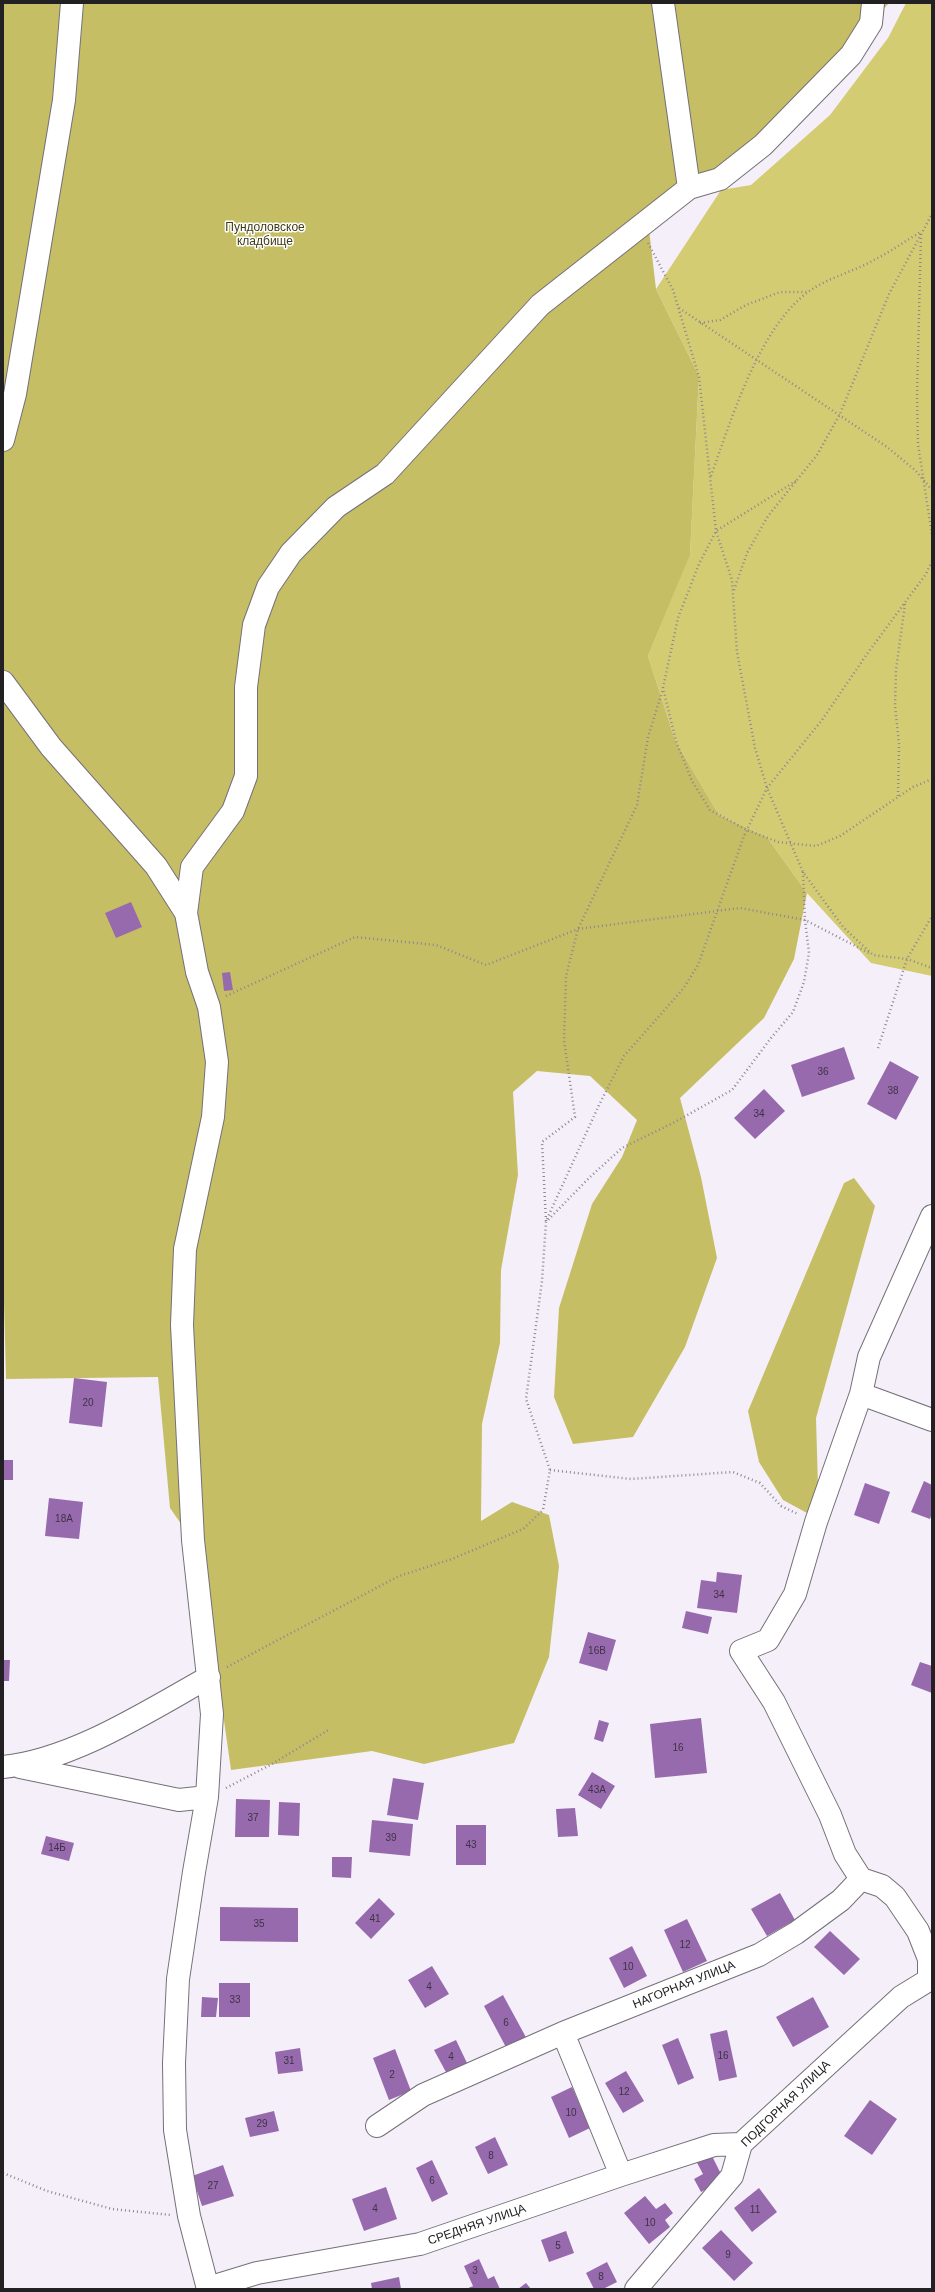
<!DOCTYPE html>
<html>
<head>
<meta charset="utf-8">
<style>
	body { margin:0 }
	#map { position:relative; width:935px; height:2292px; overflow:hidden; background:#f5eff9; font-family:Helvetica,sans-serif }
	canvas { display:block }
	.frame { position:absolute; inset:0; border:4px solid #222023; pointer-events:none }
</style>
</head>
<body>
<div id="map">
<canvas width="935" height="2292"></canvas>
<div class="frame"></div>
</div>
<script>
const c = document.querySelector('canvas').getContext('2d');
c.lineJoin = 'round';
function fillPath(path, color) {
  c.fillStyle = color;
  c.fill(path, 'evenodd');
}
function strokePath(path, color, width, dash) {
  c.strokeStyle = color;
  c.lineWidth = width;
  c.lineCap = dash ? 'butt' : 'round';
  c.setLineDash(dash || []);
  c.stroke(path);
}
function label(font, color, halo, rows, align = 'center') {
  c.font = font + ' Helvetica,sans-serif';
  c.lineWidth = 3;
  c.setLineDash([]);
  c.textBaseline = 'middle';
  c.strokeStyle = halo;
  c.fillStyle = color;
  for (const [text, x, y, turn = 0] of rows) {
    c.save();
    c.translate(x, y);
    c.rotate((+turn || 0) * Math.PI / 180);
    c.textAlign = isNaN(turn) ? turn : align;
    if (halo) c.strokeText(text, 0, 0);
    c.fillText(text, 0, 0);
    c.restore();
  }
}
fillPath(new Path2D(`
	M 906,3 L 932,3 L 932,976 L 871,963 L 807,893 L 767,837 L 719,815 L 675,740 L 648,656 L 690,554 L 699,376 L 656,289 L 721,190 L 751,185 L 830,115 L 888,38 Z`), '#d4cc73');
fillPath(new Path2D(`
	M 3,3 L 889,3 L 852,44 L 811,102 L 648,221 L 656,289 L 699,376 L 690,555 L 648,656 L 675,740 L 719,815 L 767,837 L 807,893 L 794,959 L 764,1018 L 680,1098 L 701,1177 L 717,1258 L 685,1347 L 633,1437 L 573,1444 L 554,1397 L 559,1308 L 592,1204 L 622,1157 L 637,1120 L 590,1076 L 537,1071 L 513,1092 L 518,1175 L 501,1270 L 500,1343 L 482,1424 L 481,1521 L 512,1502 L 549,1515 L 559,1566 L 549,1657 L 514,1743 L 424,1764 L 372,1751 L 231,1770 L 200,1551 L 170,1508 L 158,1377 L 6,1379 L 3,1262 Z
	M 854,1178 L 875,1206 L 816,1418 L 818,1487 L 807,1513 L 783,1500 L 759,1462 L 748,1411 L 844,1183 Z`), '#c6be65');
fillPath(new Path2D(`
	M 131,902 L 142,927 L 116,938 L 105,913 Z
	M 230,972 L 233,990 L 224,991 L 222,973 Z
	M 844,1047 L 855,1079 L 802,1097 L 791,1065 Z
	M 890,1061 L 919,1077 L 896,1120 L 867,1104 Z
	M 764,1089 L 785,1111 L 755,1139 L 734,1118 Z
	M 74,1378 L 107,1382 L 102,1427 L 69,1423 Z
	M 3,1460 L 13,1460 L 13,1480 L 3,1480 Z
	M 924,1481 L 932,1485 L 932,1514 L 930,1519 L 911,1512 Z
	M 865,1483 L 890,1492 L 879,1524 L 854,1515 Z
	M 49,1498 L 83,1502 L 79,1539 L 45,1536 Z
	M 717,1572 L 742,1575 L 737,1613 L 697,1608 L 701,1580 L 716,1582 Z
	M 686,1611 L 712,1617 L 708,1634 L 682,1628 Z
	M 588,1632 L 616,1640 L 607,1671 L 579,1663 Z
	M 3,1660 L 10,1660 L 9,1681 L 3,1681 Z
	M 920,1662 L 932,1666 L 932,1693 L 911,1685 Z
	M 701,1718 L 707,1773 L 655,1778 L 650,1724 Z
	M 599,1720 L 609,1723 L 603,1742 L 594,1739 Z
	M 592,1772 L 615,1786 L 601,1809 L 578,1795 Z
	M 393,1778 L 424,1783 L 418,1820 L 387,1815 Z
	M 236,1799 L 270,1800 L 269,1837 L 235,1837 Z
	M 279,1802 L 300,1803 L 299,1836 L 278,1835 Z
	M 575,1808 L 578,1836 L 558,1837 L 556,1809 Z
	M 372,1820 L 413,1824 L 410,1856 L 369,1852 Z
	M 456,1825 L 486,1825 L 486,1865 L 456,1865 Z
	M 46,1836 L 74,1843 L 69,1861 L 41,1854 Z
	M 332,1857 L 352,1857 L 351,1878 L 332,1877 Z
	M 780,1893 L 795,1920 L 767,1936 L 751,1909 Z
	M 379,1898 L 395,1914 L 371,1939 L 355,1923 Z
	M 220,1907 L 298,1908 L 298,1942 L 220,1941 Z
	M 687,1919 L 707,1961 L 683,1972 L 664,1930 Z
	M 830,1931 L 860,1959 L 844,1975 L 814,1947 Z
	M 632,1946 L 647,1976 L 624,1988 L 609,1958 Z
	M 432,1966 L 449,1994 L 425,2008 L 408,1980 Z
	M 219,1983 L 250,1983 L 250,2017 L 219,2017 Z
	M 503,1995 L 528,2041 L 508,2051 L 484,2006 Z
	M 202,1997 L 218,1998 L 216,2017 L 201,2017 Z
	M 813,1997 L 829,2027 L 793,2047 L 776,2017 Z
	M 727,2030 L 737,2077 L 719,2081 L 710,2034 Z
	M 678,2038 L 694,2078 L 678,2085 L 662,2045 Z
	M 456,2040 L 467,2063 L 447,2074 L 434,2050 Z
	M 300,2048 L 303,2071 L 278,2074 L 275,2052 Z
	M 395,2049 L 411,2091 L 389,2100 L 373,2058 Z
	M 626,2071 L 644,2101 L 623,2113 L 605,2083 Z
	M 572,2087 L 590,2128 L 569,2138 L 551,2097 Z
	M 870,2100 L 897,2119 L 872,2155 L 844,2136 Z
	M 274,2111 L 279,2131 L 250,2137 L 245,2118 Z
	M 495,2137 L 508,2165 L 488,2174 L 475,2147 Z
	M 710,2152 L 724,2180 L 701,2192 L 694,2179 L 703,2174 L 695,2159 Z
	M 432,2160 L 448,2194 L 432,2202 L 416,2168 Z
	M 223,2165 L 234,2196 L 202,2206 L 192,2176 Z
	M 386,2187 L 397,2219 L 364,2231 L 352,2199 Z
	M 759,2188 L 777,2212 L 752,2232 L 734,2208 Z
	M 645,2196 L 656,2209 L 665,2203 L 673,2213 L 665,2220 L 670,2227 L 649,2244 L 624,2213 Z
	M 721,2230 L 753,2263 L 734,2281 L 702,2248 Z
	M 566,2231 L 574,2253 L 549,2262 L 541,2240 Z
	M 479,2259 L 488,2279 L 494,2276 L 500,2289 L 466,2289 L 473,2286 L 464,2266 Z
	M 607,2262 L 617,2282 L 603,2289 L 594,2289 L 586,2273 Z
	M 399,2277 L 401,2289 L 372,2289 L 371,2283 Z
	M 526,2283 L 531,2289 L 518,2289 Z`), '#976aae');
const minor = new Path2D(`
	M 663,3 L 689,188
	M 3,440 L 15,394 L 64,100 L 72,3
	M 3,682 L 51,747 L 156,866 L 186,913 L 197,972 L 209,1007 L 217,1062 L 213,1117 L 185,1249 L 182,1325 L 193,1540 L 212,1714 L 207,1797 L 194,1872 L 178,1979 L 174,2063 L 175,2130 L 189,2216 L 208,2289
	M 186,913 L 192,867 L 233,811 L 246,776 L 246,687 L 254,625 L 268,587 L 291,553 L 336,507 L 385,474 L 540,305 L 689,188 L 720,179 L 763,145 L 851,55 L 871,23 L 873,3
	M 861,1394 L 932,1420
	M 3,1767 C 73,1760 148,1711 209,1677
	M 20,1767 L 179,1800 L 207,1797
	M 861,1879 L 845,1854 L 830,1815 L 774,1702 L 741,1651 L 768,1640 L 795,1594 L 816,1522 L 861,1394 L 869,1357 L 932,1216
	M 563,2033 L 621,2175
	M 377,2126 L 423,2095 L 563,2033 L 759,1955 L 796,1933 L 841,1900 L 861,1879 L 882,1886 L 895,1897 L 918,1931 L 929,1959 L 929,1978
	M 208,2288 L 257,2273 L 420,2244 L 621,2175 L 714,2145 L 741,2144
	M 636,2289 L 732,2176 L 741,2144 L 901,1997 L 932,1978`);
strokePath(minor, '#757078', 24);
strokePath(new Path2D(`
	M 921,234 L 917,395 L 918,444 L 932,535
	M 648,243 L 673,290 L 699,377 L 716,531 L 732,580 L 737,652 L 755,748 L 767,788 L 803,872 L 843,927 L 873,955 L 907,959 L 932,968
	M 679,308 L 887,447 L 915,470 L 932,490
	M 700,323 L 720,320 L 746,305 L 780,292 L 808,292
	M 711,476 C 731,420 759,328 808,292 C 827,278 853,272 874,260 C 890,252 905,241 921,232
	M 796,481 L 716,531 L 699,564 L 678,618 L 663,688 L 676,741 L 692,781 L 710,810 L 747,830 L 778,842 L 816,846 L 840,836 L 913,787 L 932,779
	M 734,590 L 747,553 L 768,516 L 817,455 L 840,414 L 889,294 L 932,214
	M 898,796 L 899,744 L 895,706 L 896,670 L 905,604
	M 226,996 L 355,937 L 436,945 L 486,965 L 578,929 L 740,908 L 805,920 L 869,953
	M 878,1048 L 907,959 L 932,916
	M 547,1219 L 599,1105 L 624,1056 L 683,989 L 698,965 L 744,836 L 767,788 L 822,720 L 867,654 L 926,574 L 932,561
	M 546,1221 L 542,1142 L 575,1117 L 564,1040 L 566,976 L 578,929 L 637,805 L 648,737 L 663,689
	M 550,1470 L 631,1479 L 733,1472 L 760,1483 L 781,1506 L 798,1514
	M 227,1667 L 399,1576 L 452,1559 L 523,1529 L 543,1510 L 550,1470 L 526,1399 L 542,1281 L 546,1222 L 590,1177 L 622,1148 L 675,1122 L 732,1090 L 771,1038 L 793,1012 L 804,982 L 809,953 L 805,920 L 803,872
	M 226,1788 L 272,1764 L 330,1729
	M 3,2173 L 47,2191 L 112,2209 L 171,2215`), '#8c888f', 2.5, [1, 3]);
strokePath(minor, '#fff', 22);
label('10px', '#3f3246', null, [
	["36",823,1072],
	["38",893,1091],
	["34",759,1114],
	["20",88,1403],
	["18А",64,1519],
	["34",719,1595],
	["16В",597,1651],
	["16",678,1748],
	["43А",597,1790],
	["37",253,1818],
	["39",391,1838],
	["43",471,1845],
	["14Б",57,1848],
	["41",375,1919],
	["35",259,1924],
	["12",685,1945],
	["10",628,1967],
	["4",429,1987],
	["33",235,2000],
	["6",506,2023],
	["16",723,2056],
	["4",451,2057],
	["31",289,2061],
	["2",392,2075],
	["12",624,2092],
	["10",571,2113],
	["29",262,2124],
	["8",491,2156],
	["6",432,2181],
	["27",213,2186],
	["4",375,2209],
	["11",755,2210],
	["10",650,2223],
	["5",558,2246],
	["9",728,2255],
	["3",475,2271],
	["8",601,2277]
]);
label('12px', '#3e3a14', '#fff', [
	["Пундоловское",265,228],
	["кладбище",265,242]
]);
label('12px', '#222023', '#fff', [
	["НАГОРНАЯ УЛИЦА",684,1985,-22],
	["ПОДГОРНАЯ УЛИЦА",786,2104,-44],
	["СРЕДНЯЯ УЛИЦА",477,2225,-19]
]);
</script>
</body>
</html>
